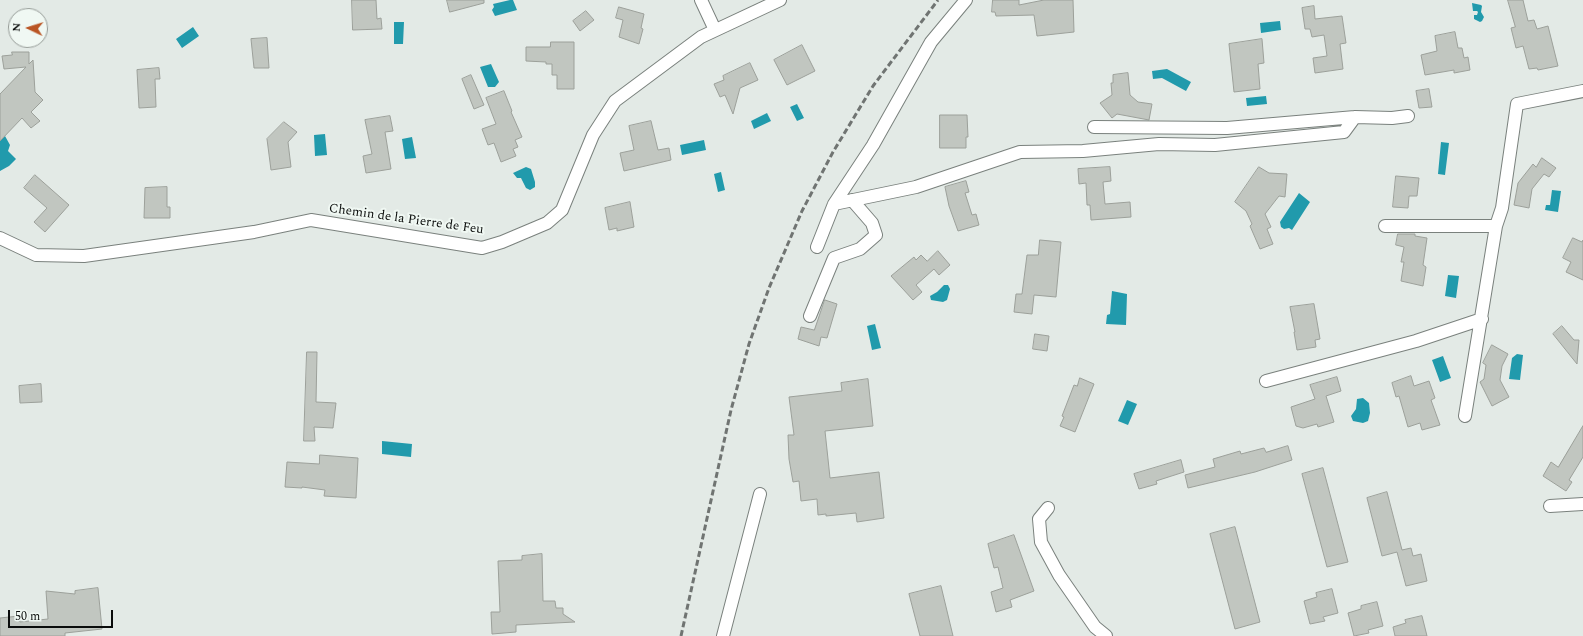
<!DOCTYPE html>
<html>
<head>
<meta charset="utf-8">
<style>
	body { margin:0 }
	#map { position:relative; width:1583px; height:636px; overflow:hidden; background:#e3eae6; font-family:Spectral,serif }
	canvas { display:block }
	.north { position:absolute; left:8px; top:8px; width:40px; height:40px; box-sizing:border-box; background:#f0f8f3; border:1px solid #949a96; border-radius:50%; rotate:274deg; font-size:11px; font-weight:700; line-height:16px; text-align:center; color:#0a0c0b }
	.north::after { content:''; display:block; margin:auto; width:14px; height:18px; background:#ba5524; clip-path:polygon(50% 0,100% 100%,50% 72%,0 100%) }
	.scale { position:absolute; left:8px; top:610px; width:105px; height:18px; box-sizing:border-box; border:2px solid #0a0c0b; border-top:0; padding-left:5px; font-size:12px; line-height:14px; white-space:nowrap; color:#0a0c0b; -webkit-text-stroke:3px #f0f8f3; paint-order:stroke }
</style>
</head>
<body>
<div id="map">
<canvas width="1583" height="636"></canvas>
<div class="north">N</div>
<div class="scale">50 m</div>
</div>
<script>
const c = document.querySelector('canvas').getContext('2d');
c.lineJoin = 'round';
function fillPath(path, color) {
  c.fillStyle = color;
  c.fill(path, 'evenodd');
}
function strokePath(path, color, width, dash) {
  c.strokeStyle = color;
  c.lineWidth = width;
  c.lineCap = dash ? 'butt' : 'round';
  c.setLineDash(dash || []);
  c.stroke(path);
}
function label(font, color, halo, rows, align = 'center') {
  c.font = font + ' Spectral,serif';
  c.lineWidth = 4;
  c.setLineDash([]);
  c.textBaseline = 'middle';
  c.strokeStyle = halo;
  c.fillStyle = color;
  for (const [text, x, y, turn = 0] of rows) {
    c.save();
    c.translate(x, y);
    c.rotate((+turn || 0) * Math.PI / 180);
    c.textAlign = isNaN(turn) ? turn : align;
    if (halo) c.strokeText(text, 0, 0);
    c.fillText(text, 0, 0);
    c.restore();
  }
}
fillPath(new Path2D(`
	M 510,0 L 513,0 L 517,10 L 495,16 L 492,10 L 494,7 L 493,4 Z
	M 1472,3 L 1481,5 L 1482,6 L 1481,12 L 1484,17 L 1482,21 L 1480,22 L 1474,19 L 1474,15 L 1477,15 L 1478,12 L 1477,11 L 1473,11 Z
	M 1280,21 L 1281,30 L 1261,33 L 1260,23 Z
	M 394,22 L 404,22 L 403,44 L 394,44 Z
	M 193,27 L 199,36 L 182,48 L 176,39 Z
	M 491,64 L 499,82 L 495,87 L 488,87 L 480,67 Z
	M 1167,69 L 1191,82 L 1186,91 L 1162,78 L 1153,79 L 1152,71 Z
	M 1266,96 L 1267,104 L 1247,106 L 1246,98 Z
	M 797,104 L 804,118 L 797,121 L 790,107 Z
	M 767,113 L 771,121 L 754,129 L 751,121 Z
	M 325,134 L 327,155 L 315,156 L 314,135 Z
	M 5,136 L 10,145 L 8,151 L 16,159 L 9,166 L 0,171 L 0,140 Z
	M 412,137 L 416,158 L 405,159 L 402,139 Z
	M 704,140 L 706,150 L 682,155 L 680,145 Z
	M 1441,142 L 1449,143 L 1445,175 L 1438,174 Z
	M 526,167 L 531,169 L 535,182 L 535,187 L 530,190 L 526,188 L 521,178 L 517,178 L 513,173 Z
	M 721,172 L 725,190 L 718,192 L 714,174 Z
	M 1552,190 L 1561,191 L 1558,212 L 1545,210 L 1546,205 L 1550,205 Z
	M 1299,193 L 1310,202 L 1292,230 L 1289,228 L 1284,229 L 1281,227 L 1280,222 Z
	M 1448,275 L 1459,276 L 1456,298 L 1445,296 Z
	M 944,285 L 948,285 L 950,289 L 947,300 L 943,302 L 931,300 L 930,296 L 937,292 Z
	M 1112,291 L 1127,294 L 1126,325 L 1106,324 L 1107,315 L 1110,314 Z
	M 875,324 L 881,348 L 872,350 L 867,326 Z
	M 1517,354 L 1523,355 L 1520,380 L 1509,379 L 1512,358 Z
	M 1443,356 L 1451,378 L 1440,382 L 1432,360 Z
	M 1363,398 L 1369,403 L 1370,413 L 1368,421 L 1363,423 L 1353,421 L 1351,416 L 1356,409 L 1357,399 Z
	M 1127,400 L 1137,404 L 1128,425 L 1118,421 Z
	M 382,441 L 412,444 L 411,457 L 382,454 Z`), '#219aac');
const building = new Path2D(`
	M 352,0 L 376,0 L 377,19 L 381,18 L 382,29 L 353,30 Z
	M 447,0 L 484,0 L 484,3 L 450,12 Z
	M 993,0 L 1019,0 L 1019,5 L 1044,0 L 1073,0 L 1074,32 L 1037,36 L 1034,15 L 996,16 L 995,12 L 992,12 Z
	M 1508,0 L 1523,0 L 1528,21 L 1534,20 L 1537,29 L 1548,26 L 1558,66 L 1538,70 L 1537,68 L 1529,69 L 1523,46 L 1516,48 L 1511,28 L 1515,27 Z
	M 1314,6 L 1315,19 L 1342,16 L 1346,43 L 1340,44 L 1343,69 L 1315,73 L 1313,58 L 1327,56 L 1324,35 L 1312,37 L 1310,29 L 1305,29 L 1302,8 Z
	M 619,7 L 644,14 L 641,28 L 643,29 L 639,44 L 619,37 L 623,20 L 616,18 Z
	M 586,11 L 594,20 L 580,31 L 573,21 Z
	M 1455,32 L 1458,48 L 1462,48 L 1464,58 L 1468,57 L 1470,70 L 1454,73 L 1454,70 L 1425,75 L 1421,55 L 1437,51 L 1435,36 Z
	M 267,38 L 269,68 L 254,68 L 251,39 Z
	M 1262,39 L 1264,63 L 1258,64 L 1260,89 L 1234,92 L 1229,44 Z
	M 551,42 L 574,42 L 574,89 L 557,89 L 557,75 L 552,75 L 552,64 L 546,64 L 546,62 L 526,61 L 526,47 L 550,47 Z
	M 802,45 L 815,71 L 787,85 L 774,60 Z
	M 12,52 L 29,52 L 29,64 L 33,60 L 35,92 L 43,100 L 31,112 L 40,121 L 31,128 L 22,118 L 0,141 L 0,94 L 26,67 L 4,69 L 2,56 L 12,55 Z
	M 750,63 L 758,80 L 740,88 L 733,114 L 725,95 L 720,97 L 714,84 L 724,80 L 723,76 Z
	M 159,68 L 160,79 L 155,79 L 156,107 L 139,108 L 137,70 Z
	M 1128,73 L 1130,95 L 1138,102 L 1152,104 L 1149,120 L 1117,114 L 1112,118 L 1100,103 L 1112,95 L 1111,83 L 1113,83 L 1113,75 Z
	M 471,75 L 484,105 L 474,109 L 462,79 Z
	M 1429,89 L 1432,107 L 1419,108 L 1416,91 Z
	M 504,91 L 512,111 L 511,112 L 522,137 L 515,140 L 518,147 L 513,149 L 516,156 L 501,162 L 494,143 L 488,145 L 482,129 L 496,124 L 486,98 Z
	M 940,115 L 967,115 L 968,137 L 966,137 L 966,148 L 940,148 Z
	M 390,116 L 393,131 L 385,132 L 391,169 L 366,173 L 363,156 L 372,154 L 365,120 Z
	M 651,121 L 658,150 L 669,148 L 671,160 L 624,171 L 620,153 L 634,150 L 629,126 Z
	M 284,122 L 297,132 L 288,142 L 291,167 L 271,170 L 267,139 Z
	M 1542,158 L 1556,168 L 1549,177 L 1544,174 L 1532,189 L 1529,208 L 1514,205 L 1518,183 L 1533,164 L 1536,167 Z
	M 1110,167 L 1111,181 L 1103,182 L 1105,204 L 1130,202 L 1131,217 L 1091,220 L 1090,205 L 1087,205 L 1086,183 L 1079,184 L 1078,169 Z
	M 1259,167 L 1269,173 L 1287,174 L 1285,197 L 1279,196 L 1265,214 L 1271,227 L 1267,229 L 1273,244 L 1260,249 L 1250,226 L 1252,224 L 1246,211 L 1235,202 Z
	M 35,175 L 69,205 L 45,232 L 34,222 L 47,208 L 24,188 Z
	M 1396,176 L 1419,178 L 1417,196 L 1409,196 L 1408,208 L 1393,207 Z
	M 966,181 L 969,192 L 965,193 L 972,215 L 976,214 L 979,225 L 958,231 L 949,206 L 945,187 Z
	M 167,187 L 167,207 L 170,207 L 170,218 L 144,218 L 145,188 Z
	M 630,202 L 634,227 L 617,231 L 617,228 L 609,230 L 605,208 Z
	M 1398,234 L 1415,234 L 1415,236 L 1427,238 L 1423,265 L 1426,267 L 1423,286 L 1401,281 L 1404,262 L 1401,262 L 1404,247 L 1396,245 Z
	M 1573,238 L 1582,242 L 1583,240 L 1583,280 L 1566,272 L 1571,262 L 1563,258 Z
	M 1040,240 L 1061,242 L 1056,297 L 1034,295 L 1032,314 L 1014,312 L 1016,294 L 1022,294 L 1027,255 L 1038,255 Z
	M 938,251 L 950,265 L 939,275 L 934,269 L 916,285 L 922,292 L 913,300 L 891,276 L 914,257 L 916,260 L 921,255 L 927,261 Z
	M 825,300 L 837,304 L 827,338 L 821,337 L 819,346 L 798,339 L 801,327 L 814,330 Z
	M 1314,304 L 1320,339 L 1315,340 L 1316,347 L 1297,350 L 1294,332 L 1295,332 L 1290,307 Z
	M 1562,326 L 1574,340 L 1579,340 L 1577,364 L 1553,334 Z
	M 1035,334 L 1049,336 L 1047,351 L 1033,349 Z
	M 1492,345 L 1508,354 L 1502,366 L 1500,380 L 1509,397 L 1492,406 L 1480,382 L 1484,379 L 1486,365 L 1483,363 Z
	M 307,352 L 317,352 L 316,402 L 336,403 L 333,428 L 314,427 L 315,441 L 304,441 Z
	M 1411,376 L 1414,386 L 1429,381 L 1435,398 L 1431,400 L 1440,425 L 1422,430 L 1420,423 L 1408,427 L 1399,396 L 1396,397 L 1392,383 Z
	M 1337,377 L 1341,391 L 1326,396 L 1334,422 L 1318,427 L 1317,424 L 1303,428 L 1296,426 L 1291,407 L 1315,399 L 1310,385 Z
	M 1080,378 L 1094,384 L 1075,432 L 1060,426 L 1064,417 L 1062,416 L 1074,385 L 1077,386 Z
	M 868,379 L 873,426 L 825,431 L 828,459 L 830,478 L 879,472 L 884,518 L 857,522 L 856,513 L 826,516 L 826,514 L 818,515 L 817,499 L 801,501 L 799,481 L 793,482 L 789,459 L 788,435 L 794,435 L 789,397 L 842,391 L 841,383 Z
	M 41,384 L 42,402 L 20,403 L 19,386 Z
	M 1583,426 L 1583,457 L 1569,480 L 1572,482 L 1566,491 L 1543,476 L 1551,462 L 1558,467 Z
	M 1288,446 L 1292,460 L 1255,472 L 1188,488 L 1185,475 L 1215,467 L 1213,459 L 1240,451 L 1241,454 L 1264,448 L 1266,452 Z
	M 320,455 L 358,458 L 356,498 L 324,496 L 325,490 L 302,487 L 302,488 L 285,487 L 287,462 L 319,464 Z
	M 1181,460 L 1184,472 L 1156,481 L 1157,484 L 1139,489 L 1134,474 Z
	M 1323,468 L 1348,562 L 1327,567 L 1302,474 Z
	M 1387,492 L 1402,550 L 1411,548 L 1413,556 L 1421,554 L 1427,581 L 1406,586 L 1397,552 L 1382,556 L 1367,498 Z
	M 1235,527 L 1260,622 L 1235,629 L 1210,534 Z
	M 1014,535 L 1034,591 L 1010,600 L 1012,607 L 996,612 L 991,592 L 1003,588 L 998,567 L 994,568 L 988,544 Z
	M 542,554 L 543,601 L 555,601 L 556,608 L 563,608 L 563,614 L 575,622 L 516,625 L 516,632 L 492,634 L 491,612 L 500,612 L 498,561 L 522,560 L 522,556 Z
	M 941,586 L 953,636 L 920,636 L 909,594 Z
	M 98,588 L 102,629 L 65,633 L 65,636 L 0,636 L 0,618 L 19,616 L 20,622 L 48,619 L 46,591 L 75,594 L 75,591 Z
	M 1332,589 L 1338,613 L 1323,617 L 1325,621 L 1310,624 L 1304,601 L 1317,597 L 1316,593 Z
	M 1377,602 L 1383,626 L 1368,630 L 1369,633 L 1354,636 L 1348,613 L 1361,609 L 1361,606 Z
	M 1422,616 L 1427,636 L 1395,636 L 1393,627 L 1406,623 L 1405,620 Z`);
fillPath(building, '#c1c6c0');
strokePath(building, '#9ca09a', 1);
const street = new Path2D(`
	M 701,0 L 715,30
	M 1094,127 L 1227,128 L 1355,117 L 1392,118 L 1408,116
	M 834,204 L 916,187 L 1020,152 L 1083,151 L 1159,144 L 1215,145 L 1344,132 L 1355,117
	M 1385,226 L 1496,226
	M 0,238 L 36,255 L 84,256 L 254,232 L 311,220 L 482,248 L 502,242 L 547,223 L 562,210 L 593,135 L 615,101 L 701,37 L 780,0
	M 817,247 L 834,204 L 873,145 L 931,42 L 966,0
	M 810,316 L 834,258 L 860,249 L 876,235 L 872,223 L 852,200
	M 1266,381 L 1416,341 L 1482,319
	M 1465,416 L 1496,226 L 1502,208 L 1517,104 L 1583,91
	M 1550,506 L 1583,504
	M 1048,508 L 1039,519 L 1041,542 L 1059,575 L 1095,627 L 1106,636
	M 723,636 L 760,494`);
strokePath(street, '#7a817d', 14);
strokePath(street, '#fff', 12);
strokePath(new Path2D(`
	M 681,636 L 731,410 L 749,344 L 769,288 L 802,211 L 833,152 L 873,86 L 938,0`), '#707472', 3, [6, 3]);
label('13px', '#0a0c0b', '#f0f8f3', [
	["Chemin de la Pierre de Feu",406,220,8]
]);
</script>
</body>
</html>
